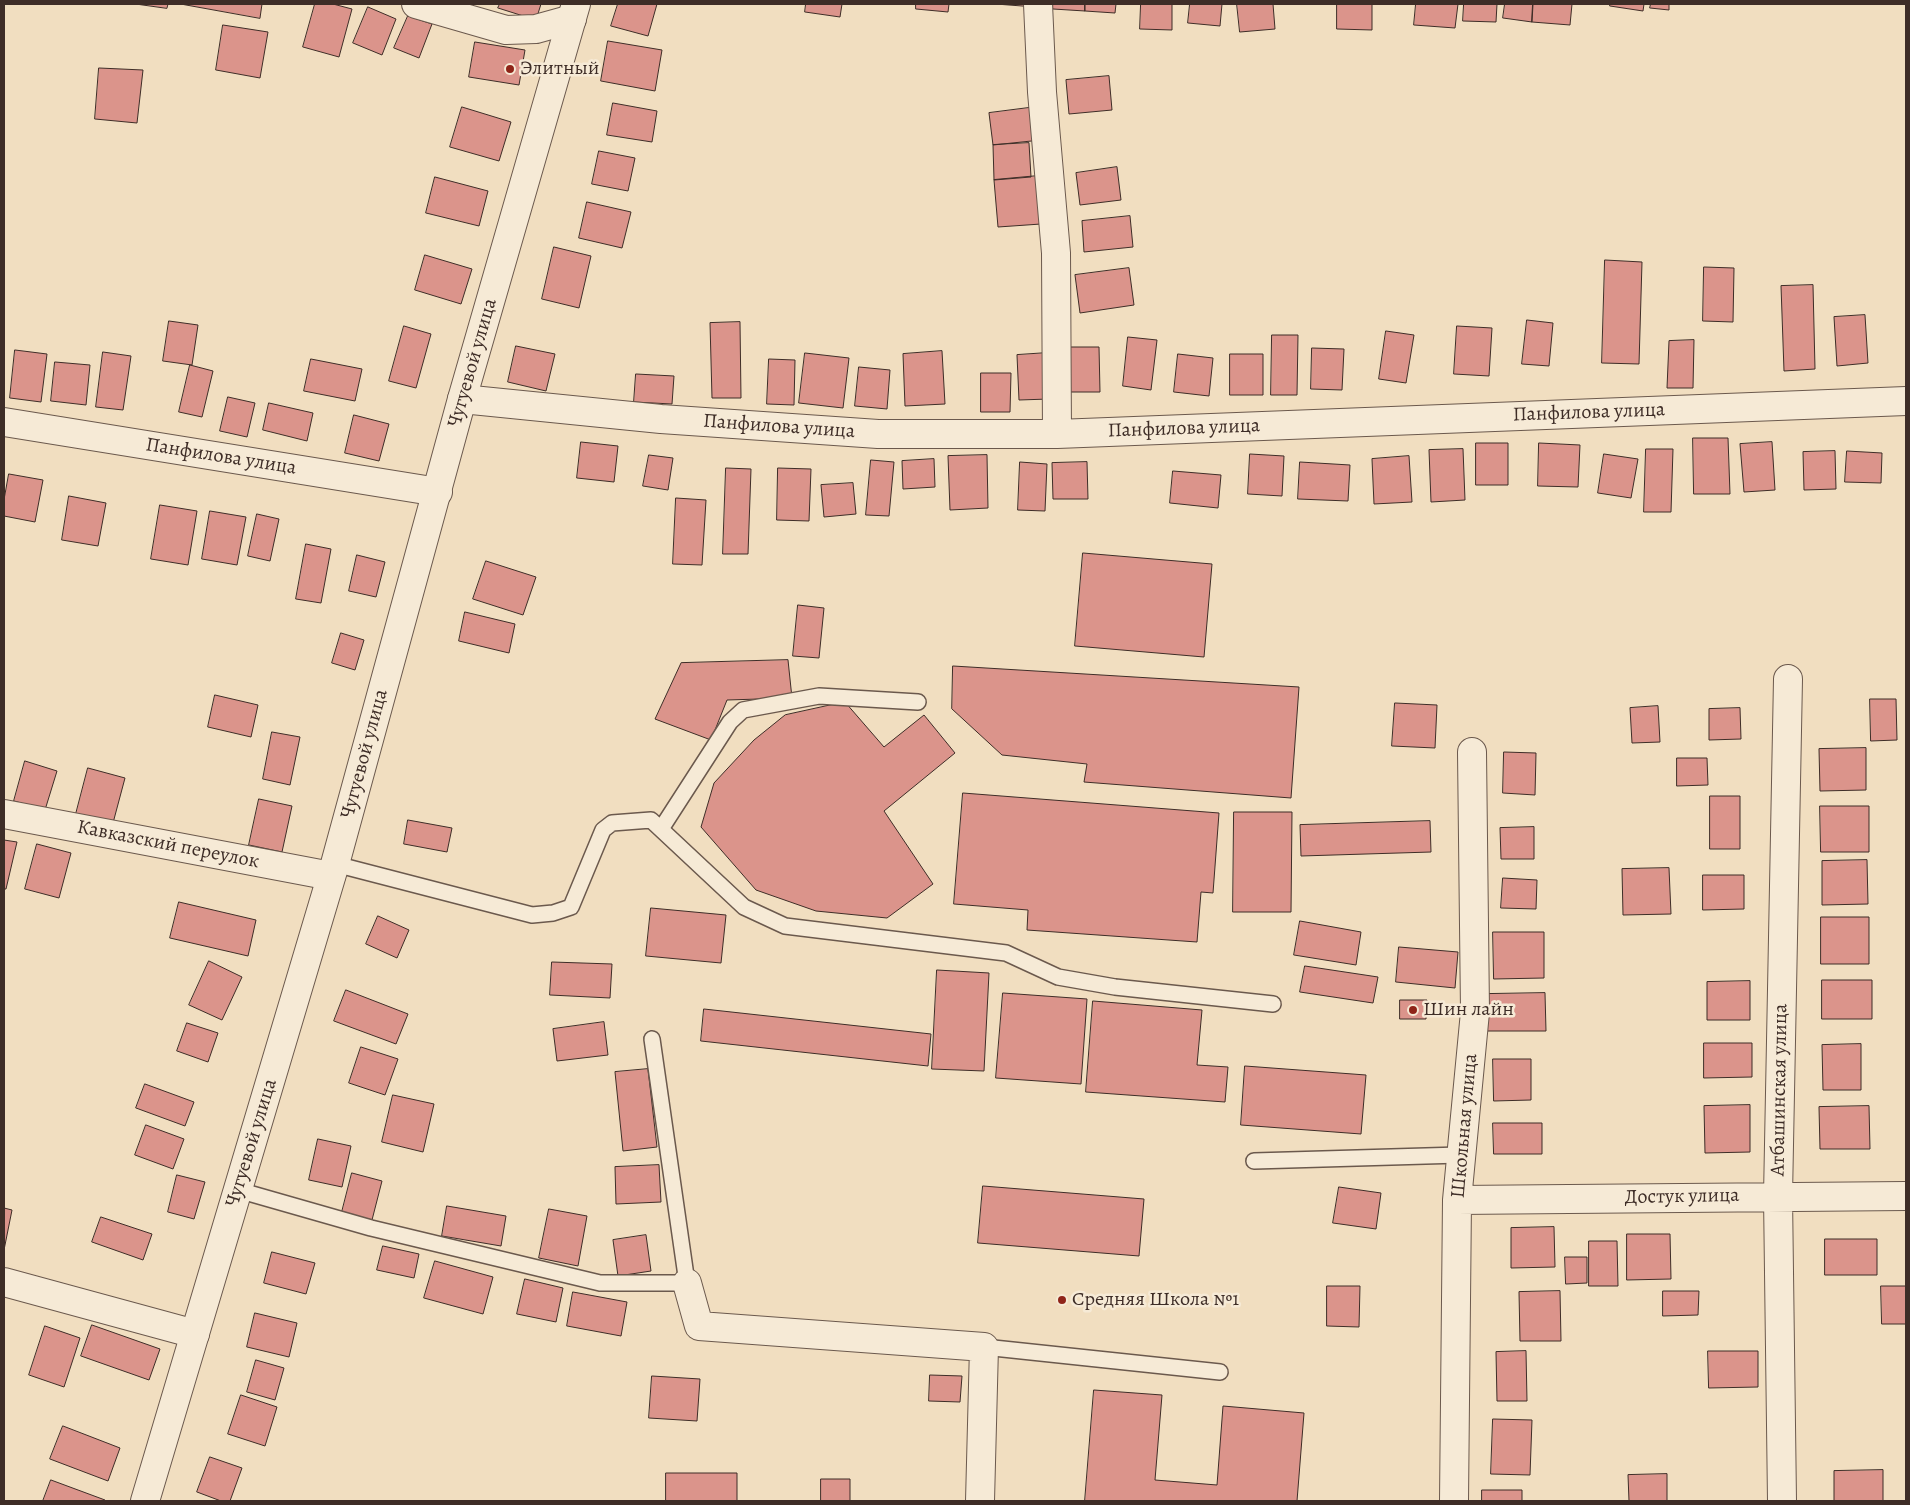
<!DOCTYPE html>
<html>
<head>
<meta charset="utf-8">
<style>
	body { margin:0 }
	#map { position:relative; width:1910px; height:1505px; overflow:hidden; background:#f1dec0; font-family:Alegreya,serif }
	canvas { display:block }
	.frame { position:absolute; inset:0; border:5px solid #3e2d27; pointer-events:none }
</style>
</head>
<body>
<div id="map">
<canvas width="1910" height="1505"></canvas>
<div class="frame"></div>
</div>
<script>
const c = document.querySelector('canvas').getContext('2d');
c.lineJoin = 'round';
function fillPath(path, color) {
  c.fillStyle = color;
  c.fill(path, 'evenodd');
}
function strokePath(path, color, width, dash) {
  c.strokeStyle = color;
  c.lineWidth = width;
  c.lineCap = dash ? 'butt' : 'round';
  c.setLineDash(dash || []);
  c.stroke(path);
}
function label(font, color, halo, rows, align = 'center') {
  c.font = font + ' Alegreya,serif';
  c.lineWidth = 5;
  c.setLineDash([]);
  c.textBaseline = 'middle';
  c.strokeStyle = halo;
  c.fillStyle = color;
  for (const [text, x, y, turn = 0] of rows) {
    c.save();
    c.translate(x, y);
    c.rotate((+turn || 0) * Math.PI / 180);
    c.textAlign = isNaN(turn) ? turn : align;
    if (halo) c.strokeText(text, 0, 0);
    c.fillText(text, 0, 0);
    c.restore();
  }
}
const building = new Path2D(`
	M 136,4 L 168,4 L 167,8 Z
	M 181,4 L 262,4 L 260,18 Z
	M 315,4 L 333,4 L 352,9 L 339,57 L 303,47 Z
	M 500,4 L 541,4 L 536,20 L 498,8 Z
	M 618,4 L 657,4 L 648,36 L 611,26 Z
	M 806,4 L 842,4 L 840,17 L 805,12 Z
	M 916,4 L 949,4 L 948,12 L 916,9 Z
	M 996,4 L 1028,4 L 1027,6 Z
	M 1053,4 L 1085,4 L 1085,11 L 1053,9 Z
	M 1085,4 L 1116,4 L 1115,13 L 1085,11 Z
	M 1141,4 L 1172,4 L 1172,30 L 1140,29 Z
	M 1190,4 L 1222,4 L 1220,26 L 1188,23 Z
	M 1237,4 L 1273,4 L 1275,29 L 1240,32 Z
	M 1337,4 L 1372,4 L 1372,30 L 1337,29 Z
	M 1416,4 L 1458,4 L 1455,28 L 1414,25 Z
	M 1464,4 L 1497,4 L 1496,22 L 1463,21 Z
	M 1505,4 L 1533,4 L 1532,22 L 1503,18 Z
	M 1533,4 L 1572,4 L 1570,25 L 1532,22 Z
	M 1610,4 L 1644,4 L 1643,11 L 1610,6 Z
	M 1651,4 L 1669,4 L 1669,10 L 1650,8 Z
	M 368,7 L 396,19 L 382,55 L 353,43 Z
	M 408,16 L 432,24 L 419,58 L 394,48 Z
	M 223,25 L 268,32 L 260,78 L 216,70 Z
	M 608,41 L 662,50 L 655,91 L 601,81 Z
	M 475,42 L 525,50 L 519,85 L 469,77 Z
	M 99,68 L 143,70 L 137,123 L 95,119 Z
	M 1109,76 L 1112,110 L 1069,114 L 1066,80 Z
	M 613,103 L 657,111 L 652,142 L 607,135 Z
	M 462,107 L 511,122 L 499,161 L 450,147 Z
	M 1036,107 L 1041,140 L 993,145 L 989,113 Z
	M 1029,143 L 1031,177 L 994,180 L 993,145 Z
	M 599,151 L 635,158 L 628,191 L 592,184 Z
	M 1117,167 L 1121,200 L 1080,205 L 1076,173 Z
	M 1038,176 L 1041,224 L 998,227 L 994,180 Z
	M 435,177 L 488,191 L 479,226 L 426,213 Z
	M 587,202 L 631,212 L 622,248 L 579,238 Z
	M 1130,216 L 1133,247 L 1084,252 L 1082,221 Z
	M 554,247 L 591,256 L 579,308 L 542,299 Z
	M 425,255 L 472,269 L 461,304 L 415,290 Z
	M 1605,260 L 1642,262 L 1639,364 L 1602,363 Z
	M 1704,267 L 1734,268 L 1733,322 L 1703,321 Z
	M 1129,268 L 1134,305 L 1080,313 L 1075,275 Z
	M 1813,285 L 1815,369 L 1784,371 L 1781,286 Z
	M 1865,315 L 1868,363 L 1837,366 L 1834,317 Z
	M 1527,320 L 1553,323 L 1549,366 L 1522,364 Z
	M 169,321 L 198,325 L 192,365 L 163,361 Z
	M 740,322 L 741,398 L 712,398 L 710,323 Z
	M 404,326 L 431,334 L 416,388 L 389,381 Z
	M 1457,326 L 1492,328 L 1489,376 L 1454,374 Z
	M 1386,331 L 1414,335 L 1406,383 L 1379,379 Z
	M 1272,335 L 1298,335 L 1297,395 L 1271,395 Z
	M 1128,337 L 1157,340 L 1151,390 L 1123,386 Z
	M 1694,340 L 1693,388 L 1667,388 L 1669,341 Z
	M 516,346 L 555,354 L 546,391 L 508,382 Z
	M 1066,347 L 1099,347 L 1100,392 L 1066,392 Z
	M 1312,348 L 1344,349 L 1342,390 L 1311,389 Z
	M 15,350 L 47,354 L 41,402 L 10,398 Z
	M 942,351 L 945,404 L 905,406 L 903,354 Z
	M 103,352 L 131,356 L 123,410 L 96,407 Z
	M 805,353 L 849,358 L 843,408 L 799,403 Z
	M 1047,353 L 1049,399 L 1019,400 L 1017,355 Z
	M 1178,354 L 1213,358 L 1209,396 L 1174,392 Z
	M 1230,354 L 1263,354 L 1263,395 L 1230,395 Z
	M 311,359 L 362,369 L 355,401 L 304,391 Z
	M 769,359 L 795,360 L 794,405 L 767,404 Z
	M 55,362 L 90,365 L 86,405 L 51,401 Z
	M 190,365 L 213,371 L 202,417 L 179,412 Z
	M 859,367 L 890,370 L 887,409 L 855,406 Z
	M 981,373 L 1011,373 L 1010,412 L 981,412 Z
	M 636,374 L 674,376 L 672,404 L 634,402 Z
	M 228,397 L 255,403 L 247,437 L 220,431 Z
	M 269,403 L 313,413 L 307,441 L 263,430 Z
	M 354,415 L 389,424 L 379,461 L 345,453 Z
	M 1693,438 L 1728,438 L 1730,494 L 1694,494 Z
	M 581,442 L 618,446 L 614,482 L 577,478 Z
	M 1772,442 L 1775,490 L 1744,492 L 1740,444 Z
	M 1476,443 L 1508,443 L 1508,485 L 1476,485 Z
	M 1539,443 L 1580,445 L 1578,487 L 1538,486 Z
	M 1463,449 L 1465,500 L 1431,502 L 1429,450 Z
	M 1646,449 L 1673,449 L 1671,512 L 1644,512 Z
	M 1835,451 L 1836,489 L 1804,490 L 1803,452 Z
	M 1847,451 L 1882,453 L 1881,483 L 1845,482 Z
	M 1250,454 L 1284,456 L 1282,496 L 1248,494 Z
	M 1604,454 L 1638,459 L 1631,498 L 1598,493 Z
	M 649,455 L 673,458 L 668,490 L 643,486 Z
	M 987,455 L 988,508 L 950,510 L 948,456 Z
	M 1409,456 L 1412,502 L 1374,504 L 1372,459 Z
	M 934,459 L 935,487 L 903,489 L 902,461 Z
	M 871,460 L 894,462 L 889,516 L 866,515 Z
	M 1020,462 L 1047,464 L 1045,511 L 1018,510 Z
	M 1087,462 L 1088,499 L 1053,499 L 1052,463 Z
	M 1300,462 L 1350,465 L 1348,501 L 1298,499 Z
	M 726,468 L 751,469 L 748,554 L 723,554 Z
	M 778,468 L 811,469 L 809,521 L 777,520 Z
	M 1173,471 L 1221,475 L 1218,508 L 1170,503 Z
	M 9,474 L 43,480 L 35,522 L 4,516 L 4,500 Z
	M 853,483 L 856,514 L 824,517 L 821,485 Z
	M 69,496 L 106,503 L 98,546 L 62,540 Z
	M 676,498 L 706,500 L 702,565 L 673,564 Z
	M 160,505 L 197,511 L 188,565 L 151,559 Z
	M 210,511 L 246,517 L 237,565 L 202,559 Z
	M 257,514 L 279,519 L 270,561 L 248,556 Z
	M 306,544 L 331,549 L 321,603 L 296,599 Z
	M 1083,553 L 1212,564 L 1204,657 L 1075,646 Z
	M 357,555 L 385,562 L 376,597 L 349,591 Z
	M 486,561 L 536,577 L 523,615 L 473,599 Z
	M 798,605 L 824,608 L 819,658 L 793,656 Z
	M 465,612 L 515,624 L 509,653 L 459,641 Z
	M 341,633 L 364,640 L 355,670 L 332,663 Z
	M 788,660 L 792,698 L 727,700 L 711,740 L 655,719 L 681,663 Z
	M 953,666 L 1299,687 L 1291,798 L 1084,782 L 1087,764 L 1002,755 L 952,709 Z
	M 215,695 L 258,705 L 251,737 L 208,727 Z
	M 1870,699 L 1896,699 L 1897,740 L 1871,741 Z
	M 845,702 L 884,747 L 924,715 L 955,753 L 884,811 L 933,884 L 887,918 L 816,911 L 756,890 L 701,827 L 714,783 L 754,740 L 785,715 Z
	M 1395,703 L 1437,705 L 1435,748 L 1392,746 Z
	M 1658,706 L 1660,742 L 1632,743 L 1630,708 Z
	M 1740,708 L 1741,739 L 1709,740 L 1709,709 Z
	M 272,732 L 300,737 L 290,785 L 263,779 Z
	M 1866,748 L 1866,790 L 1820,791 L 1819,749 Z
	M 1504,752 L 1536,753 L 1535,795 L 1503,793 Z
	M 1677,758 L 1707,758 L 1708,785 L 1677,786 Z
	M 25,761 L 57,771 L 45,810 L 14,801 Z
	M 88,768 L 125,778 L 113,823 L 76,814 Z
	M 963,793 L 1219,813 L 1213,893 L 1201,892 L 1197,942 L 1027,930 L 1028,910 L 954,904 Z
	M 1710,796 L 1740,796 L 1740,849 L 1710,849 Z
	M 259,799 L 292,806 L 282,852 L 249,845 Z
	M 1820,806 L 1869,806 L 1869,852 L 1821,852 Z
	M 1234,812 L 1292,812 L 1291,912 L 1233,912 Z
	M 408,820 L 452,828 L 447,852 L 404,844 Z
	M 1430,821 L 1431,852 L 1301,856 L 1300,825 Z
	M 1534,827 L 1534,859 L 1501,859 L 1500,828 Z
	M 4,840 L 17,842 L 6,889 L 4,889 Z
	M 37,844 L 71,853 L 59,898 L 25,889 Z
	M 1867,860 L 1868,904 L 1822,905 L 1822,861 Z
	M 1669,868 L 1671,914 L 1623,915 L 1622,869 Z
	M 1703,875 L 1744,875 L 1744,909 L 1703,910 Z
	M 1503,878 L 1537,880 L 1536,909 L 1501,908 Z
	M 179,902 L 256,920 L 248,956 L 170,938 Z
	M 651,908 L 726,915 L 721,963 L 646,956 Z
	M 378,916 L 409,930 L 397,958 L 366,944 Z
	M 1821,917 L 1869,917 L 1869,964 L 1821,964 Z
	M 1300,921 L 1361,932 L 1356,965 L 1294,955 Z
	M 1493,932 L 1544,932 L 1544,978 L 1494,979 Z
	M 1399,947 L 1458,952 L 1455,988 L 1396,982 Z
	M 209,961 L 242,977 L 222,1020 L 189,1005 Z
	M 552,962 L 612,964 L 610,998 L 550,995 Z
	M 1305,966 L 1378,977 L 1373,1003 L 1300,992 Z
	M 937,970 L 989,973 L 984,1071 L 932,1069 Z
	M 1822,980 L 1872,980 L 1872,1019 L 1822,1019 Z
	M 1750,981 L 1750,1020 L 1707,1020 L 1707,982 Z
	M 346,990 L 408,1014 L 396,1044 L 334,1021 Z
	M 1003,993 L 1087,999 L 1081,1084 L 996,1078 Z
	M 1545,993 L 1546,1031 L 1487,1031 L 1487,994 Z
	M 1400,1000 L 1427,1000 L 1426,1019 L 1400,1019 Z
	M 1093,1001 L 1202,1010 L 1197,1065 L 1228,1067 L 1225,1102 L 1086,1092 Z
	M 704,1009 L 931,1034 L 928,1066 L 701,1041 Z
	M 604,1022 L 608,1055 L 557,1061 L 553,1029 Z
	M 187,1023 L 218,1033 L 208,1062 L 177,1051 Z
	M 1704,1043 L 1752,1043 L 1752,1077 L 1704,1078 Z
	M 1861,1044 L 1861,1090 L 1823,1090 L 1822,1045 Z
	M 361,1047 L 398,1059 L 385,1095 L 349,1083 Z
	M 1493,1059 L 1531,1059 L 1531,1100 L 1494,1101 Z
	M 1245,1066 L 1366,1075 L 1361,1134 L 1241,1125 Z
	M 648,1069 L 657,1147 L 623,1151 L 615,1072 Z
	M 145,1084 L 194,1102 L 185,1126 L 136,1108 Z
	M 393,1095 L 434,1104 L 423,1152 L 382,1142 Z
	M 1750,1105 L 1750,1152 L 1705,1153 L 1704,1106 Z
	M 1869,1106 L 1870,1149 L 1820,1149 L 1819,1107 Z
	M 1493,1123 L 1542,1123 L 1542,1154 L 1494,1154 Z
	M 146,1125 L 184,1139 L 173,1169 L 135,1155 Z
	M 318,1139 L 351,1146 L 342,1187 L 309,1180 Z
	M 659,1165 L 661,1202 L 616,1204 L 615,1167 Z
	M 352,1173 L 382,1181 L 372,1220 L 342,1212 Z
	M 177,1175 L 205,1182 L 194,1219 L 168,1212 Z
	M 983,1186 L 1144,1199 L 1139,1256 L 978,1243 Z
	M 1339,1187 L 1381,1193 L 1376,1229 L 1333,1223 Z
	M 447,1206 L 506,1216 L 501,1246 L 442,1236 Z
	M 4,1208 L 12,1210 L 4,1250 Z
	M 549,1209 L 587,1216 L 578,1266 L 539,1258 Z
	M 101,1217 L 152,1234 L 143,1260 L 92,1242 Z
	M 1554,1227 L 1555,1267 L 1511,1268 L 1511,1228 Z
	M 1627,1234 L 1670,1234 L 1671,1279 L 1627,1280 Z
	M 646,1235 L 651,1271 L 618,1276 L 613,1240 Z
	M 1825,1239 L 1877,1239 L 1877,1275 L 1825,1275 Z
	M 1589,1241 L 1617,1241 L 1618,1286 L 1589,1286 Z
	M 383,1246 L 419,1254 L 414,1278 L 377,1270 Z
	M 272,1252 L 315,1263 L 306,1294 L 264,1283 Z
	M 1565,1257 L 1587,1257 L 1587,1283 L 1566,1284 Z
	M 435,1261 L 493,1277 L 483,1314 L 424,1298 Z
	M 525,1279 L 563,1288 L 556,1322 L 517,1314 Z
	M 1327,1286 L 1360,1286 L 1359,1327 L 1327,1326 Z
	M 1881,1286 L 1906,1286 L 1906,1324 L 1882,1324 Z
	M 1560,1291 L 1561,1341 L 1520,1341 L 1519,1292 Z
	M 1663,1291 L 1699,1291 L 1698,1315 L 1663,1316 Z
	M 573,1292 L 627,1302 L 621,1336 L 567,1326 Z
	M 255,1313 L 297,1323 L 289,1357 L 247,1347 Z
	M 92,1325 L 160,1349 L 149,1380 L 81,1356 Z
	M 45,1326 L 80,1338 L 64,1387 L 29,1375 Z
	M 1526,1351 L 1527,1401 L 1497,1401 L 1496,1352 Z
	M 1708,1351 L 1758,1351 L 1758,1387 L 1709,1388 Z
	M 256,1360 L 284,1368 L 275,1400 L 247,1392 Z
	M 930,1375 L 962,1376 L 960,1402 L 929,1401 Z
	M 652,1376 L 700,1379 L 697,1421 L 649,1418 Z
	M 1094,1390 L 1162,1395 L 1155,1480 L 1217,1485 L 1223,1406 L 1304,1413 L 1297,1501 L 1085,1501 Z
	M 241,1395 L 277,1407 L 265,1446 L 228,1434 Z
	M 1493,1419 L 1532,1420 L 1530,1475 L 1491,1474 Z
	M 63,1426 L 120,1448 L 108,1481 L 50,1459 Z
	M 210,1457 L 242,1468 L 230,1501 L 221,1501 L 197,1492 Z
	M 1883,1470 L 1883,1501 L 1834,1501 L 1834,1471 Z
	M 666,1473 L 737,1473 L 737,1501 L 666,1501 Z
	M 1667,1474 L 1667,1501 L 1629,1501 L 1628,1475 Z
	M 821,1479 L 850,1479 L 850,1501 L 821,1501 Z
	M 51,1480 L 105,1500 L 105,1501 L 43,1501 Z
	M 1482,1490 L 1522,1490 L 1522,1501 L 1482,1501 Z`);
fillPath(building, '#db948b');
strokePath(building, '#3e2d27', 1);
const service = new Path2D(`
	M 661,829 L 730,722 L 743,710 L 819,696 L 918,702
	M 335,864 L 532,915 L 553,913 L 571,907 L 603,830 L 612,823 L 651,820 L 744,907 L 785,926 L 1006,953 L 1058,977 L 1115,987 L 1273,1004
	M 1254,1161 L 1460,1155
	M 238,1190 L 371,1228 L 600,1283 L 687,1283 L 652,1039
	M 984,1347 L 1220,1372`);
const minor = new Path2D(`
	M 416,4 L 506,30 L 536,29 L 572,19
	M 1038,4 L 1042,92 L 1056,253 L 1057,434
	M 462,399 L 661,419 L 878,434 L 1057,434 L 1906,401
	M 4,422 L 438,492
	M 4,814 L 331,876
	M 1457,1200 L 1906,1196
	M 4,1282 L 195,1334
	M 687,1283 L 699,1326 L 984,1347 L 980,1501
	M 1454,1501 L 1457,1200 L 1475,1012 L 1472,752
	M 1782,1501 L 1778,1196 L 1788,679`);
const tertiary = new Path2D(`
	M 145,1501 L 335,864 L 462,399 L 576,4`);
strokePath(service, '#6b594d', 18);
strokePath(minor, '#6b594d', 30);
strokePath(tertiary, '#6b594d', 30);
strokePath(service, '#f6ead6', 15);
strokePath(minor, '#f6ead6', 28);
strokePath(tertiary, '#f6ead6', 28);
for (const [x, y, r, color] of [
	[510,69,5,"#8f2418"],
	[1413,1010,5,"#8f2418"],
	[1062,1300,5,"#8f2418"]
]) {
  const dot = new Path2D();
  dot.arc(x, y, r, 0, 2 * Math.PI);
  c.fillStyle = color;
  c.fill(dot);
  strokePath(dot, '#f6ead6', 2);
}
label('20px', '#3e2d27', '#f6ead6', [
	["Элитный",520,69],
	["Шин лайн",1423,1010],
	["Средняя Школа №1",1072,1300]
], 'left');
label('20px', '#3e2d27', '#f6ead6', [
	["Чугуевой улица",473,363,-74],
	["Панфилова улица",1589,413,-2],
	["Панфилова улица",779,427,4],
	["Панфилова улица",1184,429,-2],
	["Панфилова улица",221,457,9],
	["Чугуевой улица",365,754,-75],
	["Кавказский переулок",168,845,11],
	["Атбашинская улица",1780,1090,-89],
	["Школьная улица",1465,1126,-85],
	["Чугуевой улица",252,1143,-73],
	["Достук улица",1682,1197,-1]
]);
</script>
</body>
</html>
